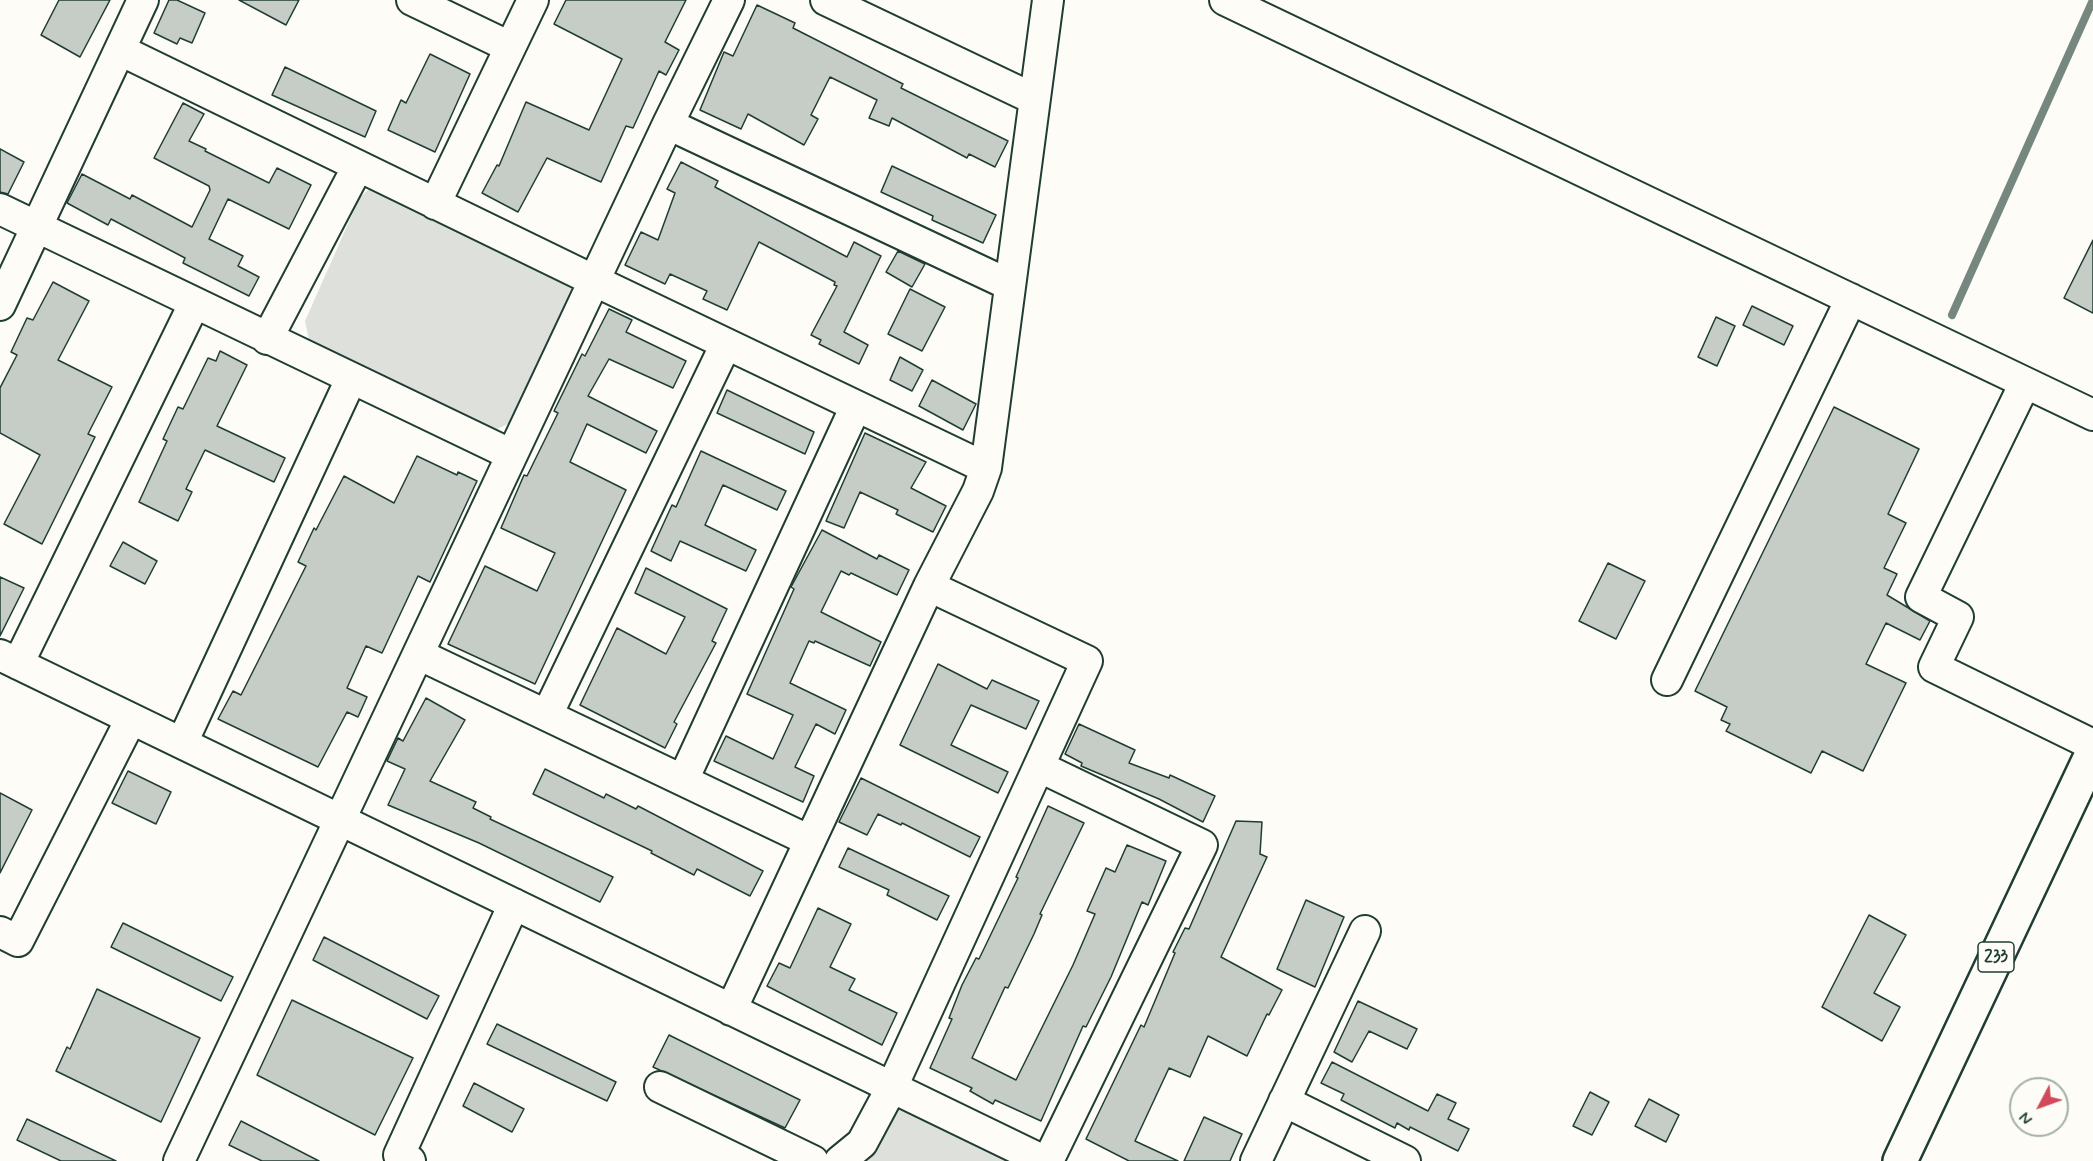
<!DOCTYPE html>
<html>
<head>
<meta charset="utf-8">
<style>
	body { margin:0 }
	#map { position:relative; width:2093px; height:1161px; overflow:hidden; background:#fdfcf7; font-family:Mynerve,sans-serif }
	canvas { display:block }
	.north { position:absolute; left:2009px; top:1077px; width:60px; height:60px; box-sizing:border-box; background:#fdfcf7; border:2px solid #a4b0a9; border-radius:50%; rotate:229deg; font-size:16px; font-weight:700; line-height:24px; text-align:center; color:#1f3d34 }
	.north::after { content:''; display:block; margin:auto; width:21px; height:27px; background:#d1495b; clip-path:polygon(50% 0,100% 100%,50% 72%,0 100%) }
</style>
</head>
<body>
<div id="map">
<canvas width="2093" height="1161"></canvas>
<div class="north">N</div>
</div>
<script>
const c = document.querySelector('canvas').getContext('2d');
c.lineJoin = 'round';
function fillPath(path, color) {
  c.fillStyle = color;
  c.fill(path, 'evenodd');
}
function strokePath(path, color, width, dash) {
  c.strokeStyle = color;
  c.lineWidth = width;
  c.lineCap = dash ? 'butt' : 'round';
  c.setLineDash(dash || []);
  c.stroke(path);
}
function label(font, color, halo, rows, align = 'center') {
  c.font = font + ' Mynerve,sans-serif';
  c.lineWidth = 5;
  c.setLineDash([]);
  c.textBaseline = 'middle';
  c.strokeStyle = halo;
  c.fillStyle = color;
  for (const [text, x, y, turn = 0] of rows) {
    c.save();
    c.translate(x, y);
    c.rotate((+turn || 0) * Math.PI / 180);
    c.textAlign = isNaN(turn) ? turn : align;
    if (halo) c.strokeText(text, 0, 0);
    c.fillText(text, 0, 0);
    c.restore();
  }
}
fillPath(new Path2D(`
	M 372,187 L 566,281 L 575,293 L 512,422 L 493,431 L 309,340 L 305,321 L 360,197 Z
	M 901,1104 L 1010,1161 L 865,1161 Z`), '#dde0db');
strokePath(new Path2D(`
	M 1952,315 L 2093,0`), '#75877f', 8);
const building = new Path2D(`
	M 59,0 L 110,0 L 80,57 L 41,35 Z
	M 169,0 L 177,0 L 205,13 L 192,43 L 180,38 L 177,44 L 154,33 Z
	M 239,0 L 299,0 L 286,25 Z
	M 566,0 L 686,0 L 665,42 L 679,50 L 666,75 L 659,71 L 633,128 L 626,126 L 601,182 L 547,158 L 518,212 L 482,193 L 497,165 L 499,166 L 526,102 L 589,130 L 622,59 L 554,24 Z
	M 757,5 L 795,23 L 793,28 L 903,84 L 901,88 L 1008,141 L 995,167 L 969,154 L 967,158 L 892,118 L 889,126 L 869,118 L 877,100 L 830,77 L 811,115 L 818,119 L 804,145 L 748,114 L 741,129 L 700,110 L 724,52 L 733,56 Z
	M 430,54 L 470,74 L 435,152 L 388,130 L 401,100 L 406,103 Z
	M 285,67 L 376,111 L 365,137 L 272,95 Z
	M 183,103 L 204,114 L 189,141 L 206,149 L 205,151 L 269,183 L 277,168 L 311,185 L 289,229 L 228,199 L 209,239 L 243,256 L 238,266 L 259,277 L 249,296 L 183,263 L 185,258 L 111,219 L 108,225 L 67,203 L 82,174 L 130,199 L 132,195 L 192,227 L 210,190 L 209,186 L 154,158 Z
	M 0,149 L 24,162 L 8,194 L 0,192 Z
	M 681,162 L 718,181 L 715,187 L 847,257 L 854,242 L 881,256 L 844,332 L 868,345 L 859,364 L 819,344 L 821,340 L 811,335 L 837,286 L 834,285 L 835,282 L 759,242 L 727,310 L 703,299 L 707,291 L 670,274 L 665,284 L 625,265 L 641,232 L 658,240 L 675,193 L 667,189 Z
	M 892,166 L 996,215 L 983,243 L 932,220 L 933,216 L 881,192 Z
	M 2093,240 L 2093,313 L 2064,298 Z
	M 898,251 L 925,264 L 912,287 L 886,272 Z
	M 53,282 L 89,301 L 58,360 L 112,387 L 88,434 L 95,437 L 42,544 L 4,524 L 40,455 L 0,433 L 0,388 L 17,355 L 11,352 L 27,318 L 33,320 Z
	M 910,289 L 945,307 L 922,351 L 888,334 Z
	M 1752,306 L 1793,326 L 1784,345 L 1743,325 Z
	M 609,309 L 632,320 L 626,332 L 686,361 L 673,388 L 609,359 L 588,396 L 657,431 L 646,453 L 587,424 L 570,462 L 626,490 L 535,684 L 448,644 L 485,566 L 537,591 L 555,553 L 501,528 L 524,475 L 527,476 L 558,413 L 554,411 L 582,354 L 585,356 Z
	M 1716,317 L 1735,326 L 1717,366 L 1698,357 Z
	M 220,351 L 247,365 L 217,426 L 285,458 L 274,482 L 205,450 L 186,489 L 192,492 L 178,521 L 139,502 L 167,441 L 163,439 L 178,407 L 183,409 L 208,358 L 216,361 Z
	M 900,357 L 923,370 L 912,391 L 890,380 Z
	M 932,380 L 976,404 L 963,430 L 919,406 Z
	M 727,390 L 814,432 L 805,454 L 717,413 Z
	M 1834,407 L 1919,449 L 1888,514 L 1906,523 L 1884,568 L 1897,574 L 1887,595 L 1930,621 L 1920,640 L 1886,623 L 1866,664 L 1906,683 L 1863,771 L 1822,751 L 1811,773 L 1726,731 L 1730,724 L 1721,720 L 1727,707 L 1695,691 Z
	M 865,433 L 926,462 L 911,488 L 946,506 L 933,532 L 896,514 L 898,510 L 860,492 L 844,528 L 826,521 Z
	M 701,451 L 786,491 L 777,510 L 723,485 L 705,525 L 756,550 L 746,571 L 680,541 L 671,561 L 651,551 L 672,505 L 676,507 Z
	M 417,456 L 457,475 L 458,472 L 477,481 L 430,582 L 418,576 L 382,653 L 366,646 L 347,688 L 367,697 L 358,717 L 347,712 L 318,767 L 218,719 L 233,691 L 241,695 L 306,566 L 298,562 L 314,528 L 316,530 L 344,476 L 394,503 Z
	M 822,530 L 877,559 L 879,555 L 909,570 L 897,595 L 851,573 L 849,575 L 841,571 L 821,612 L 881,642 L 870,666 L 815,641 L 814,643 L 809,641 L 790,683 L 846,710 L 835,734 L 816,724 L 795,767 L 814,776 L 803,802 L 714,761 L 726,736 L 773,759 L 793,715 L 747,694 L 794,589 L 791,587 Z
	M 123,542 L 157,561 L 145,584 L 110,566 Z
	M 1608,563 L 1645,581 L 1616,639 L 1579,621 Z
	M 646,568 L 727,609 L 712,641 L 716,643 L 674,722 L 677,724 L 665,748 L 580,705 L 617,628 L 666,654 L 685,617 L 635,593 Z
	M 0,577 L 24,588 L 0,636 Z
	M 938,664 L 987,689 L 992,680 L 1039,701 L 1026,729 L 971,705 L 951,745 L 1008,772 L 998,793 L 900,745 Z
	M 426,698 L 465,720 L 430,781 L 476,802 L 473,808 L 491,817 L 490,819 L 613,877 L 600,902 L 479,843 L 388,805 L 405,769 L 387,761 L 398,738 L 403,741 Z
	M 1079,724 L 1135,750 L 1129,763 L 1169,778 L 1170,775 L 1215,796 L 1203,822 L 1159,799 L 1081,766 L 1082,763 L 1065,754 Z
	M 545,769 L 604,798 L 606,794 L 636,809 L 638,806 L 763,871 L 750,896 L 697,869 L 694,875 L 651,853 L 652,851 L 533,794 Z
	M 128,771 L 171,792 L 156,824 L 112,803 Z
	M 861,778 L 980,837 L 970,857 L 902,823 L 901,825 L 878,814 L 867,835 L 839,822 Z
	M 0,793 L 32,810 L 0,873 Z
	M 1048,806 L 1084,823 L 1040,914 L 1042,915 L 1034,934 L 1008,988 L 1005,987 L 972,1058 L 1016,1080 L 1073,965 L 1095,914 L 1087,911 L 1106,868 L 1115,872 L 1127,845 L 1166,861 L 1148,905 L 1142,902 L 1111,977 L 1086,1027 L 1083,1026 L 1041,1121 L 995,1100 L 993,1104 L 970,1091 L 972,1088 L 930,1068 L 952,1019 L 949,1018 L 962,985 L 976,958 L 979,959 L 1018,878 L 1016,877 Z
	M 1236,821 L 1262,822 L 1260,854 L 1267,857 L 1221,957 L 1282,990 L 1269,1015 L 1267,1014 L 1247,1056 L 1208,1036 L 1190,1077 L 1169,1068 L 1135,1141 L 1178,1161 L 1129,1161 L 1086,1139 L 1141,1025 L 1144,1027 L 1175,953 L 1173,952 L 1185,928 L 1189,929 Z
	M 848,848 L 949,896 L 937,920 L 887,895 L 889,890 L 839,867 Z
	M 1306,900 L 1344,917 L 1315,987 L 1277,969 Z
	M 818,908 L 851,924 L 830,967 L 855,979 L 849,990 L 897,1013 L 882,1045 L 767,986 L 779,963 L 790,968 Z
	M 1869,915 L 1906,935 L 1874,993 L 1900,1007 L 1882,1041 L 1822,1007 Z
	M 123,923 L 233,977 L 221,1001 L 111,947 Z
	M 324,937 L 439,996 L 427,1019 L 313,960 Z
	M 97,989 L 200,1038 L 161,1122 L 56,1071 L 67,1047 L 70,1049 Z
	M 292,1000 L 413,1058 L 375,1135 L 257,1075 Z
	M 1358,1001 L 1417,1029 L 1407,1049 L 1369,1031 L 1352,1062 L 1334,1052 Z
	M 497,1024 L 616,1082 L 607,1101 L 487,1044 Z
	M 669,1035 L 800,1100 L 785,1128 L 653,1067 Z
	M 1332,1062 L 1428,1111 L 1437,1094 L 1456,1103 L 1448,1119 L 1469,1129 L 1458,1151 L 1410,1127 L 1409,1130 L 1397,1123 L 1395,1128 L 1341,1100 L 1344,1094 L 1321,1083 Z
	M 474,1083 L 524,1109 L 512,1132 L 463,1106 Z
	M 1590,1092 L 1609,1102 L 1592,1135 L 1573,1126 Z
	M 1649,1099 L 1679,1115 L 1666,1142 L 1635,1126 Z
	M 1204,1117 L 1242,1134 L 1230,1161 L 1184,1161 Z
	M 27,1119 L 116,1161 L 61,1161 L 17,1140 Z
	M 241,1121 L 319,1161 L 262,1161 L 229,1145 Z`);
fillPath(building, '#c6cdc7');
strokePath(building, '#1f3d34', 1.5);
const minor = new Path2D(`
	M 412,0 L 510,47
	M 826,0 L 1034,99
	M 1225,0 L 2093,415
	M 120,50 L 595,281 L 986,468
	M 668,124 L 1010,285
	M 435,204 L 533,0
	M 0,209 L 512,455
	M 0,305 L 143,0
	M 267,339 L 358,166
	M 2025,383 L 1921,597 L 1958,617 L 1934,667 L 2093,745
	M 418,654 L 810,841
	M 0,655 L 1044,1161
	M 18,664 L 194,304
	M 1667,680 L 1851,299
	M 547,715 L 726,344
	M 182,743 L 351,379
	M 1040,767 L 1202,845 L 1048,1161
	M 683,780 L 856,406
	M 0,932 L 18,941 L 131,719
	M 731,1010 L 929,586 L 978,491 L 986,468 L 1048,0
	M 660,1087 L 813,1161
	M 1284,1101 L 1405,1161
	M 179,1161 L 668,124 L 729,0
	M 410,1161 L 399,1155 L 514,904
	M 840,1161 L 862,1143 L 892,1087 L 1087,661 L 929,586
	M 1256,1161 L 1365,931`);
const highway = new Path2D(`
	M 1900,1161 L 2093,752`);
strokePath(minor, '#1f3d34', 34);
strokePath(highway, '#1f3d34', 38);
strokePath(minor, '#fdfcf7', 30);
strokePath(highway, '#fdfcf7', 33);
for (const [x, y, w] of [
	[1996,957,36]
]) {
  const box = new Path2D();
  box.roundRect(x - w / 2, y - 15, w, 30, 4.5);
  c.fillStyle = '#fdfcf7';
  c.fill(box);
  strokePath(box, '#1f3d34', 1.5);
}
label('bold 18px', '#1f3d34', null, [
	["233",1996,957]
]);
</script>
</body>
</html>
